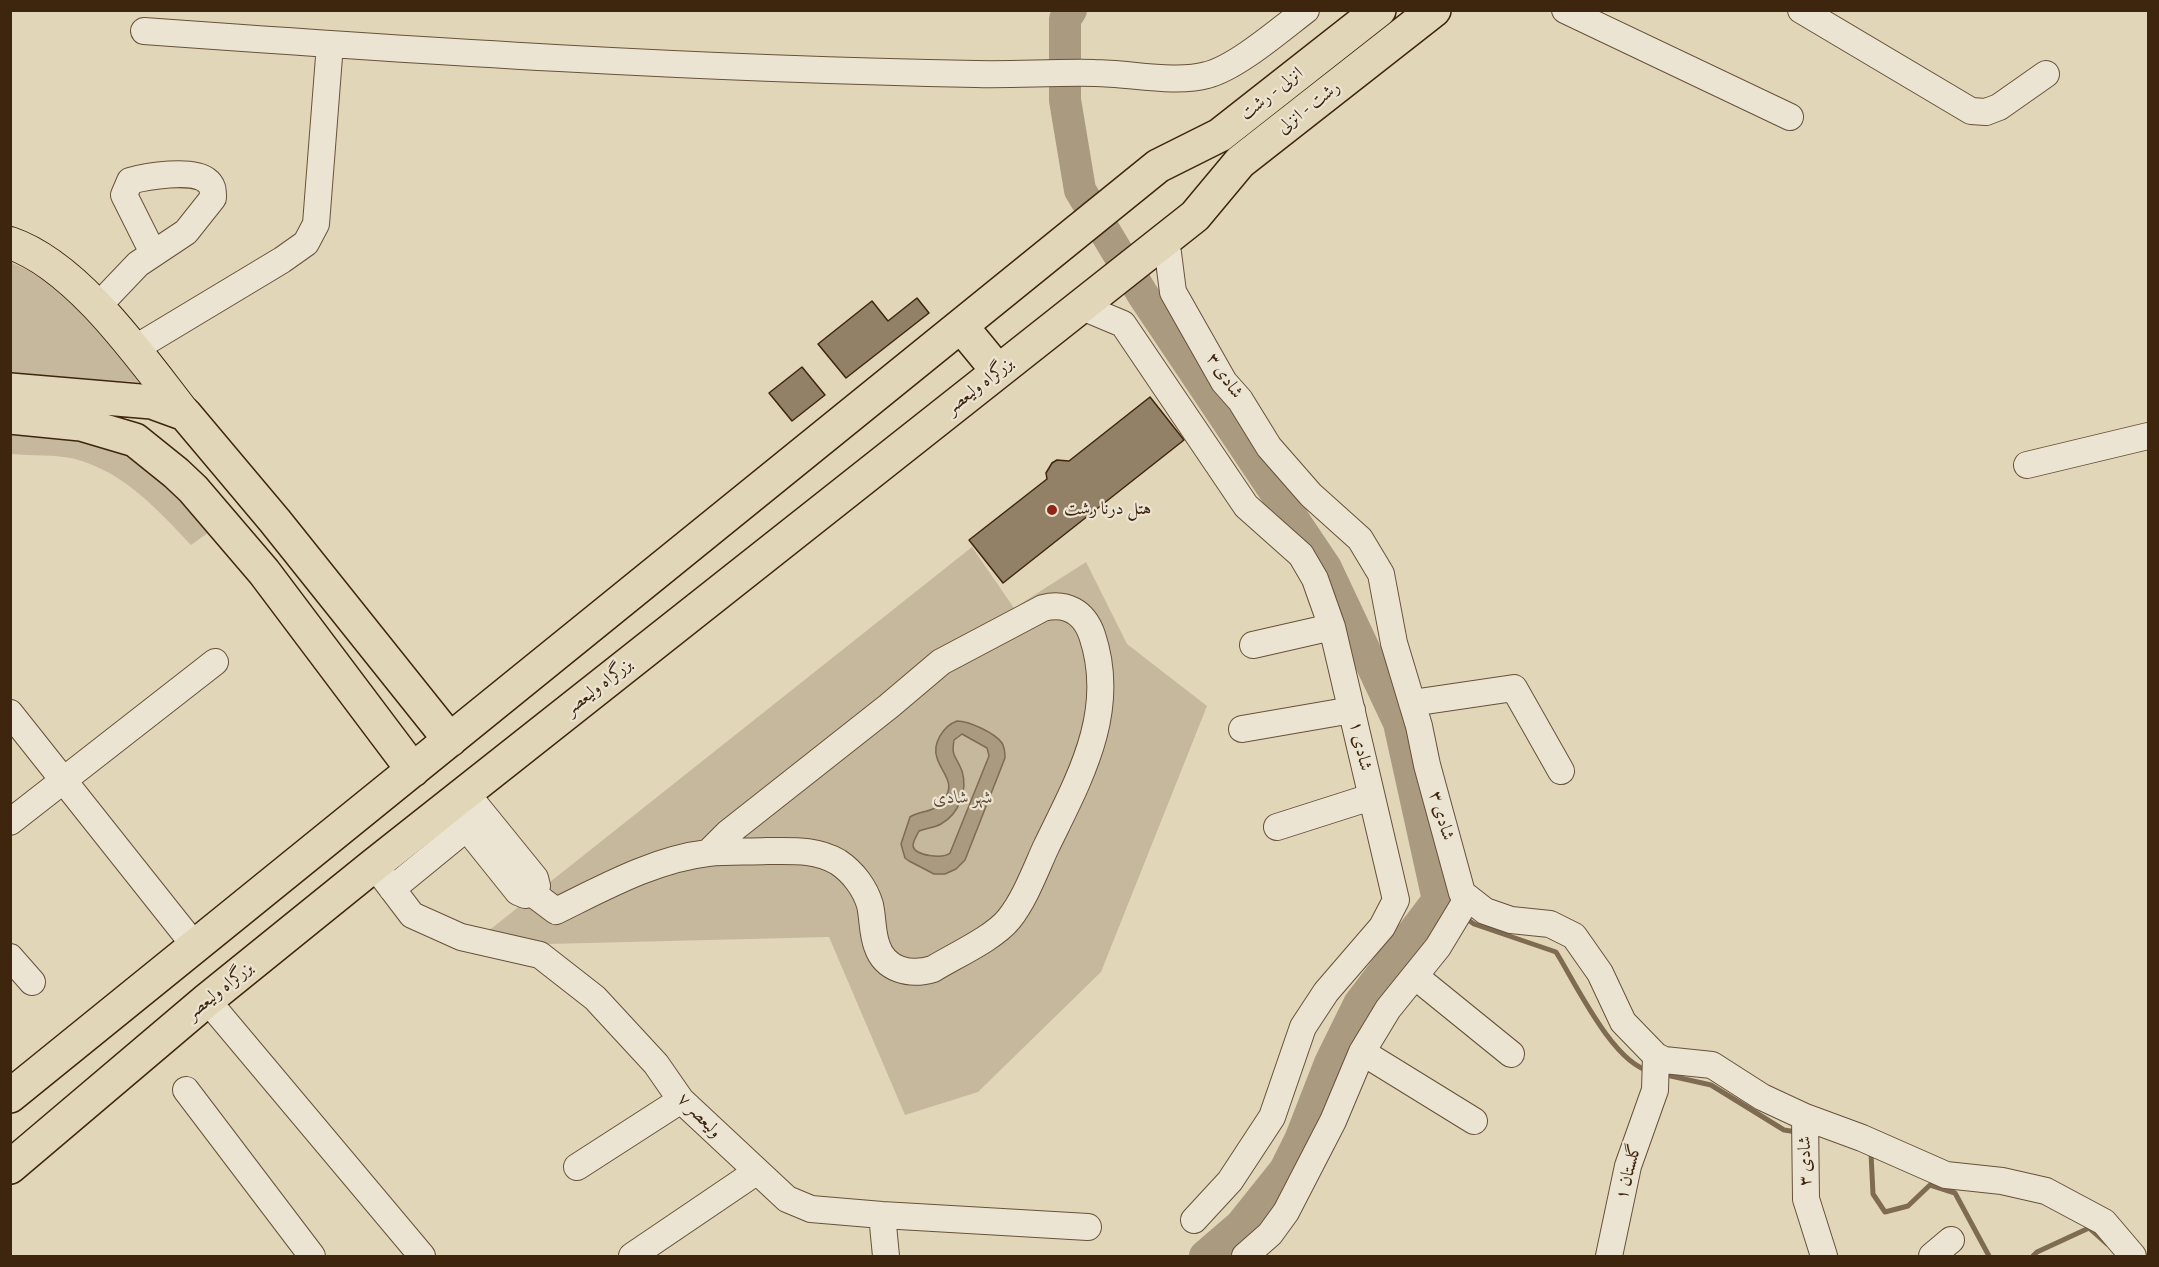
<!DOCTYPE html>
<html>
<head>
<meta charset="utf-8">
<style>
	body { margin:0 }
	#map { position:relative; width:2159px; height:1267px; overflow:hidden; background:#e2d6b9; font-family:Alegreya,serif }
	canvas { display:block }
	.frame { position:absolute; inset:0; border:12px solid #3e250e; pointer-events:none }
</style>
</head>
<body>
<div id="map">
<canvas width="2159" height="1267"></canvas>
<div class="frame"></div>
</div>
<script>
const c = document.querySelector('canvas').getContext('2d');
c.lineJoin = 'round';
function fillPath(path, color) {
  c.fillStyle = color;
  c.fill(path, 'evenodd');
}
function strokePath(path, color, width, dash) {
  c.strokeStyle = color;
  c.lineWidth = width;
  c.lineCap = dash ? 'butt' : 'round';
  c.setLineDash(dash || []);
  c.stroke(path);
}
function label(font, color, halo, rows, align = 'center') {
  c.font = font + ' Alegreya,Amiri,serif';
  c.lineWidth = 4.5;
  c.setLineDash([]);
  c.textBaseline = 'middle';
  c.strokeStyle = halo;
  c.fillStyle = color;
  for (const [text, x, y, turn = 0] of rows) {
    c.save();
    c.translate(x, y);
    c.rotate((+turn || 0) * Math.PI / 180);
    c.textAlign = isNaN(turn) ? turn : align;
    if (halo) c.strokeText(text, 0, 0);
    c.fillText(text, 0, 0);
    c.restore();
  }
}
fillPath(new Path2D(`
	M 10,262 C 67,286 104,335 141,382 L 11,375 Z
	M 10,428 L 79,434 L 121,449 L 216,527 L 191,545 C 157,509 124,472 75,459 C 55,454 31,456 11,454 Z
	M 972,547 L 1014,608 L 1086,562 L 1127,644 L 1207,706 L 1101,972 L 978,1092 L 905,1115 L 829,937 L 548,944 L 487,932 Z`), '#c6b89c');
const water = new Path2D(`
	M 957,721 C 969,721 995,733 1002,743 C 1005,748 1005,752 1005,758 L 965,860 L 956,869 L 945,874 L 934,874 L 909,861 L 905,858 L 901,844 L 910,817 C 921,810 934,813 943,801 C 957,783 942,774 937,758 C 932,744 943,726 957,721 ZM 962,734 L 987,748 L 989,756 L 950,853 C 943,859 915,856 913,846 C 913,841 917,835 919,831 C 926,828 934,828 941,824 C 959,814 968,790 962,771 C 956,755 951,758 954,740 Z`);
fillPath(water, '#aa9a7f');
strokePath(water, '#7f6b52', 1.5);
strokePath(new Path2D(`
	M 1438,900 L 1454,910
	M 1464,917 L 1474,924 L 1556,952 C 1576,984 1613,1063 1650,1071
	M 1662,1074 L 1711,1085 L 1784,1130 L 1797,1132
	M 1869,1152 L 1871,1153 L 1873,1194 L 1885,1212 L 1908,1206 L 1930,1185 L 1955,1193 L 1989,1256
	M 2033,1256 L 2037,1252 L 2089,1228 L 2107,1244`), '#7f6b52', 5);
strokePath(new Path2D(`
	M 1071,10 L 1065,19 L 1065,100 L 1080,190 L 1143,295 L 1326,568 L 1399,723 L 1438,900 L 1359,1004 L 1330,1063 L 1300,1140 L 1285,1170 L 1241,1225 L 1205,1256`), '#aa9a7f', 32);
const building = new Path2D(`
	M 917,298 L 929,313 L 846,378 L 818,344 L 872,301 L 888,321 Z
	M 802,367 L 825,395 L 792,421 L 769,393 Z
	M 1150,397 L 1184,440 L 1003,583 L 969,540 L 1047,479 L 1046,473 L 1052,463 L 1057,460 L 1069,461 Z`);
fillPath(building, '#938167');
strokePath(building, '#3e250e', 1.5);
const minor = new Path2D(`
	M 1565,10 L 1790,117
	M 1801,10 L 1971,111 L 1986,112 L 1999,107 L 2046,74
	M 144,31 C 421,51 698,69 976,74 C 1015,75 1055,72 1095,73 C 1128,73 1176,84 1207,75 C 1236,68 1281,29 1306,10
	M 1164,240 L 1168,253 L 1173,292 L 1224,382 L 1240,400 L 1269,447 L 1311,495 L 1360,539 L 1381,574 L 1394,643 L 1419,726 L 1427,765 L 1462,893 L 1485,911 L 1511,920 L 1550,924 L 1574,936 L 1600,973 L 1623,1022 L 1656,1056 L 1664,1060 L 1712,1065 L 1762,1097 L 1805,1117 L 1806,1199 L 1824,1256
	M 1080,306 L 1123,324 L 1246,506 L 1301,555 L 1315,579 L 1332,627 L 1396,900 L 1382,927 L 1326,992 L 1303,1027 L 1272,1117 L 1230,1181 L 1194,1220
	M 97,307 L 138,264 L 186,232 L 213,198 C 213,190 213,185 206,180 C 192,169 147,176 130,181 L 124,195 L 153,253
	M 134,349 L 282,260 L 306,243 L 316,224 L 330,44
	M 2027,465 L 2148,436
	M 1253,645 L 1332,627
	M 1412,703 L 1514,688 L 1561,771
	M 10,713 L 195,946
	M 1242,729 L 1352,710
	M 449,806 L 518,892 L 525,895 L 532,893 L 537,886 L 535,878 L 466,793
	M 10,822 L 215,662
	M 1277,827 L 1371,797
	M 374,865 L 412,915 L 461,937 L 540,955 L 595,998 L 656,1064 L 681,1100 L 787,1199 L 811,1209 L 882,1215 L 1088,1227
	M 392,889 L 480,817
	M 532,893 L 556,911 C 603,888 655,859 708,853 C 728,851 748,852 767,851 C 792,851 816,849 838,862 C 853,872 865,888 870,905 C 873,918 872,933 877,946 C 885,970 910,976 933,969 C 954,956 994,938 1009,919 C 1025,899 1035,871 1046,847 C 1079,779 1118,712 1092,635 C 1084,612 1066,602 1043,608 L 941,662 L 889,706 L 728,833 L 708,853
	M 10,957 L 32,982
	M 1416,977 L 1511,1054
	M 207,1000 L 422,1256
	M 1362,1052 L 1474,1121
	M 186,1090 L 312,1256
	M 1805,1117 L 1862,1138 L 1946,1175 L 2002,1181 L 2046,1191 L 2104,1222 L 2133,1256
	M 577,1167 L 681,1100
	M 882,1215 L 886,1256
	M 632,1256 L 756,1172
	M 1245,1256 L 1270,1234 L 1286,1212 L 1333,1121 L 1362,1052 L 1388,1009 L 1438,947 L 1467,899
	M 1609,1256 L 1628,1166 L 1655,1090 L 1656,1056
	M 1932,1256 L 1951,1240`);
const major = new Path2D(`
	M 10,243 C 78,266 142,359 185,414`);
const highway = new Path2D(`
	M 961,326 L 998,371
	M 10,390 L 152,402 L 185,414 L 275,521 L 450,740
	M 10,417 L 81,424 L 135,440 L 176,473 L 193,489 L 264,572 L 413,770
	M 10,1096 L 1158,166 L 1220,135 L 1379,10
	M 10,1167 L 207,1000 L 374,865 L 1195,216 L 1240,162 L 1434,10`);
strokePath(minor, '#675139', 28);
strokePath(major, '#3e250e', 34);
strokePath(highway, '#3e250e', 36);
strokePath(minor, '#ece4d2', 26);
strokePath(major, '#e2d6b9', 32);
strokePath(highway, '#e2d6b9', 33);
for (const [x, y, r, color] of [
	[1052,510,6,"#8f2418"]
]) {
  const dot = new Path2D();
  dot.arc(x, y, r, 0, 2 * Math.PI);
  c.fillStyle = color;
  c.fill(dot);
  strokePath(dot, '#ece4d2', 2);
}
label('18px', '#3e250e', '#ece4d2', [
	["انزلی - رشت",1272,94,-38],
	["رشت - انزلی",1309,108,-38],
	["شادی ۳",1224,376,56],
	["بزرگراه ولیعصر",980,386,-38],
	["بزرگراه ولیعصر",599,687,-38],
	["شادی ۱",1360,746,78],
	["شادی ۳",1441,816,74],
	["بزرگراه ولیعصر",220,991,-39],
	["ولیعصر ۷",699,1116,46],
	["شادی ۳",1806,1161,-90],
	["گلستان ۱",1629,1172,-75]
]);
label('18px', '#3e250e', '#ece4d2', [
	["هتل درنا رشت",1064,510]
], 'left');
label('italic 18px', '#604a32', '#ece4d2', [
	["شهر شادی",963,799]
]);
</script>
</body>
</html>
